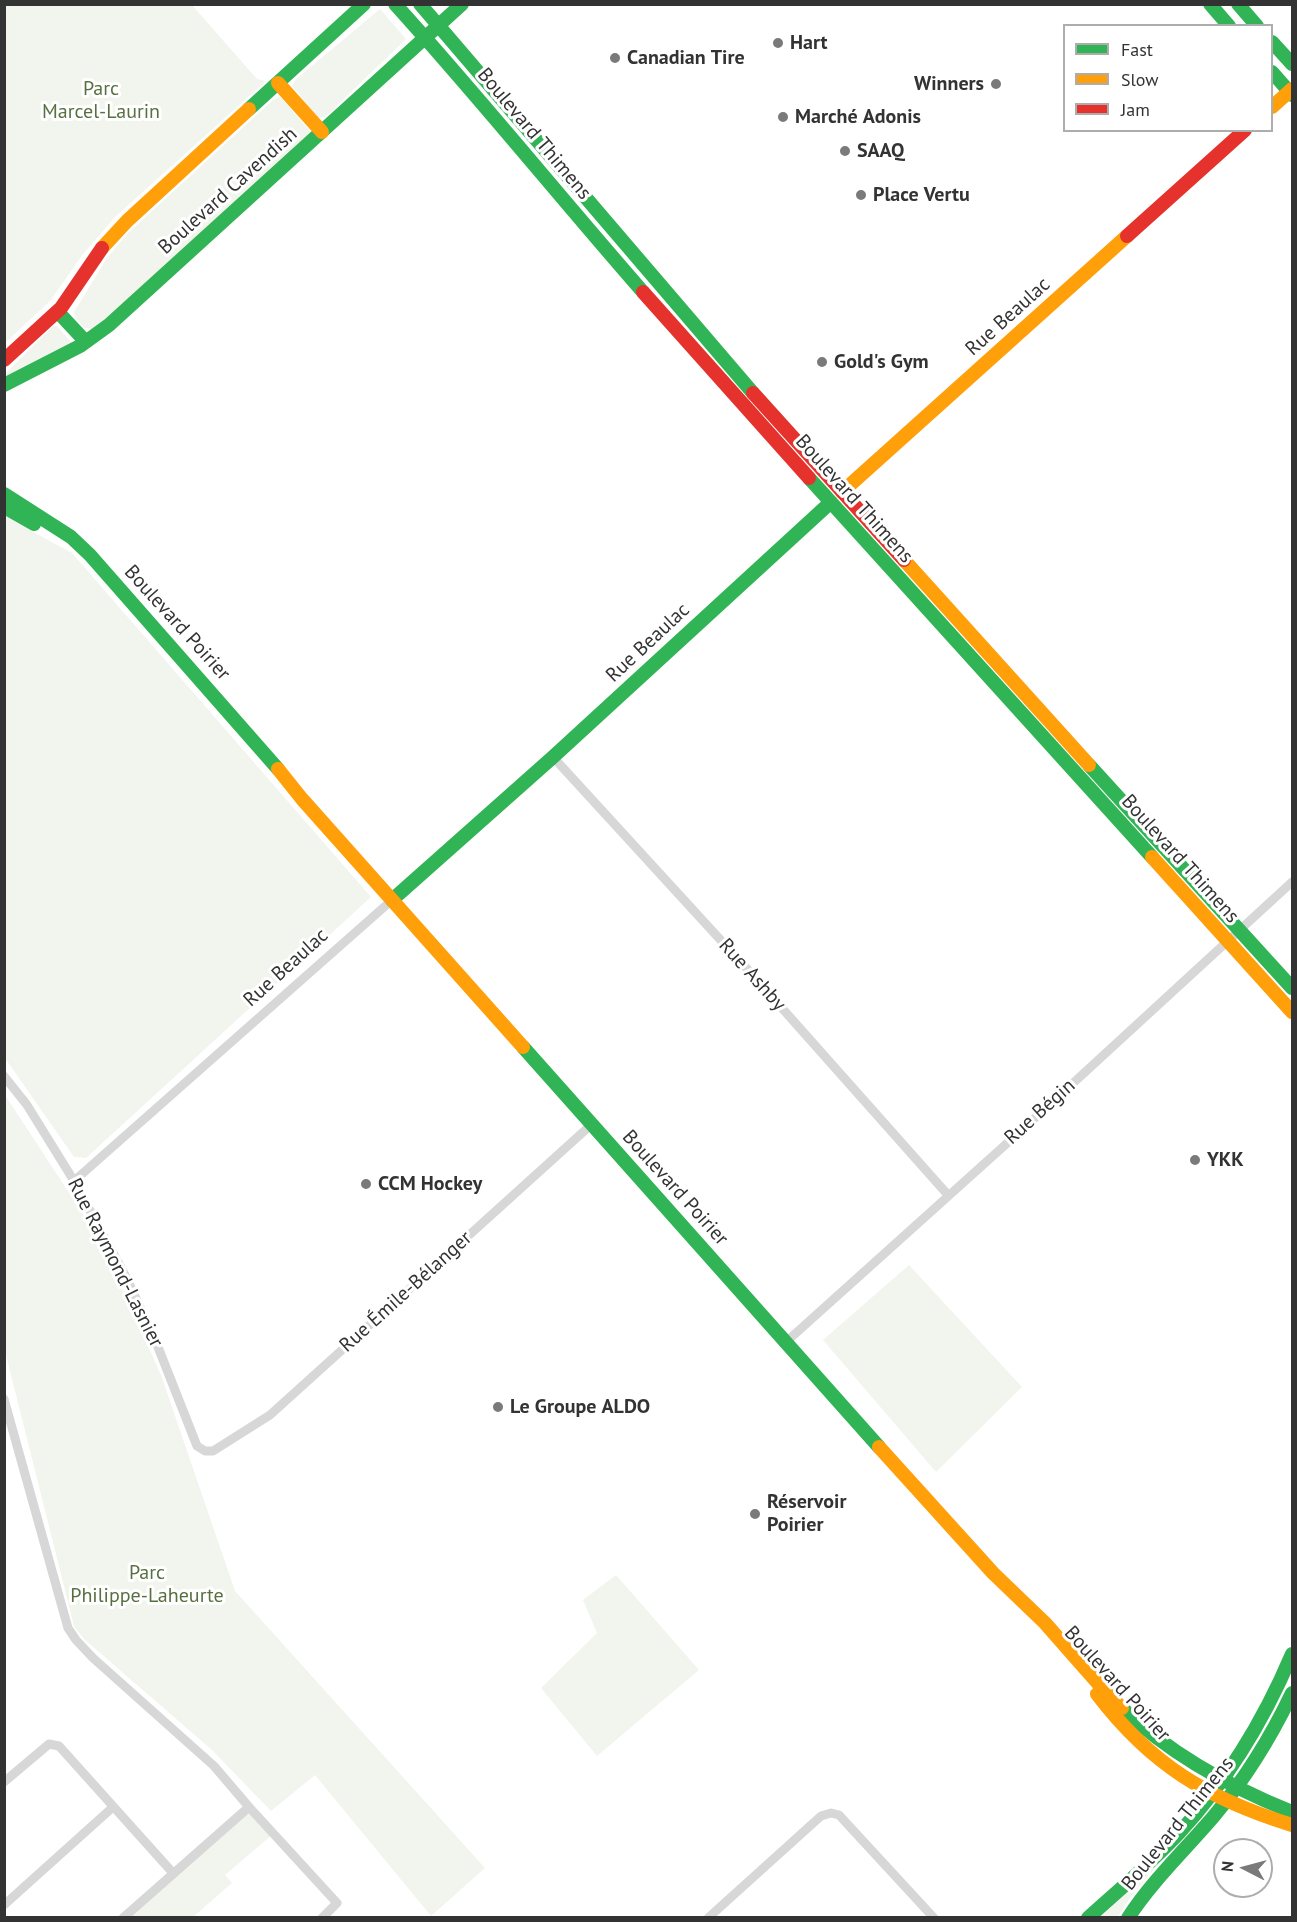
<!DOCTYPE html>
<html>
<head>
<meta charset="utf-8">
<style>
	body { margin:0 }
	#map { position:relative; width:1297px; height:1922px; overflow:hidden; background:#fff; font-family:"PT Sans",sans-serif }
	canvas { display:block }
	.frame { position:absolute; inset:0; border:6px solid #333; pointer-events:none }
	.legend { position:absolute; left:1063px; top:24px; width:210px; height:108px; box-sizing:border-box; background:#fff; border:2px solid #adadad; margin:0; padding:8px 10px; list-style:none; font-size:18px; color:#333 }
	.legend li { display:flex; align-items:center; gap:12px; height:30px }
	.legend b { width:30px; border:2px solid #adadad }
	.north { position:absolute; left:1213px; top:1838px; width:60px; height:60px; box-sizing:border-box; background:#fff; border:2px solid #adadad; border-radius:50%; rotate:276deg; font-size:16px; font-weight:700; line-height:24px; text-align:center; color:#333 }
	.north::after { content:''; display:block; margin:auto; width:21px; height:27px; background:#7a7a7a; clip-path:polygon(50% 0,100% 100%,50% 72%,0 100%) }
</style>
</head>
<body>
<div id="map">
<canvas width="1297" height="1922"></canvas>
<div class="frame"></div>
<ul class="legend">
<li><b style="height:8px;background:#30b455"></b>Fast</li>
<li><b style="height:8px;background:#ff9f0a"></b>Slow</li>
<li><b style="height:8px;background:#e5322d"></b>Jam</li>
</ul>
<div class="north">N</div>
</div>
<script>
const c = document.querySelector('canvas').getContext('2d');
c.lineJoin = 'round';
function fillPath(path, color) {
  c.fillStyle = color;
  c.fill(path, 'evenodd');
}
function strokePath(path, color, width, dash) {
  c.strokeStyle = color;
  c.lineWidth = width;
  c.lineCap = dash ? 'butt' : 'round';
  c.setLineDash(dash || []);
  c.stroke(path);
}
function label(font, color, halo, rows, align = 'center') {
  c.font = font + ' "PT Sans",sans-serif';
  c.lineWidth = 6;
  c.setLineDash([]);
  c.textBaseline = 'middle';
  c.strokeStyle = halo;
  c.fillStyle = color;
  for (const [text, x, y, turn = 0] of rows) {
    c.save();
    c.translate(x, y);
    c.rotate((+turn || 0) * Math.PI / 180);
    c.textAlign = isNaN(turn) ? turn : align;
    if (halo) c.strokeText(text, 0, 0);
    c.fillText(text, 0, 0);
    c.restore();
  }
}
fillPath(new Path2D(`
	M 4,5 L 192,5 L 257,79 L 266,81 L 115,217 L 83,254 L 50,301 L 5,343 Z
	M 380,9 L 406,39 L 325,117 L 318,118 L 292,86 L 295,80 Z
	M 280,97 L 310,131 L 306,140 L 115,314 L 92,329 L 85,328 L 77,320 L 74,312 L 107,258 L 128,233 L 273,100 Z
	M 53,326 L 57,326 L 72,343 L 5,378 L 5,374 Z
	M 4,516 L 72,553 L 371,897 L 86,1158 L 74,1157 L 5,1058 Z
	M 5,1095 L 81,1211 L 120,1285 L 161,1375 L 235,1591 L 485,1868 L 431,1916 L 315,1775 L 271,1811 L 212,1750 L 84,1639 L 74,1626 L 5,1351 Z
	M 909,1265 L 1022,1387 L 936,1472 L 823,1340 Z
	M 616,1575 L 699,1670 L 597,1756 L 541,1688 L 597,1633 L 583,1600 Z
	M 249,1807 L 273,1834 L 225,1875 L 232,1883 L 193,1917 L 125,1918 Z
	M 1210,1808 L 1211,1808 C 1180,1844 1142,1876 1118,1917 L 1100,1918 L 1185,1837 Z`), '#f1f5ed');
strokePath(new Path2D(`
	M 553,757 L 749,971 L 948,1195
	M 4,1076 L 27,1105 L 74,1181 L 126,1277 L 156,1342 L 197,1446 L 205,1451 L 213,1451 L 270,1415 L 592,1124
	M 74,1181 L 392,900
	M 786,1342 L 1034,1119 L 1292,882
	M 4,1399 L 68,1628 L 76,1640 L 93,1658 L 214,1766 L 249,1807 L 337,1903 L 322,1918
	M 4,1782 L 49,1744 L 59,1746 L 173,1873
	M 4,1905 L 113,1807
	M 123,1918 L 249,1807
	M 708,1918 L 821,1816 L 831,1813 L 839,1815 L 934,1918`), '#d7d7d7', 9);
strokePath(new Path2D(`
	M 395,4 C 480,98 559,196 643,292
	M 420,4 L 753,393
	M 1210,4 L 1229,26
	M 1238,4 L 1257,26
	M 1272,42 L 1292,64
	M 1272,72 L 1292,95
	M 249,109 L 364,4
	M 58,312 L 86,342
	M 4,385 L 80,346 L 109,325 L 462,4
	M 809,478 L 1152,857
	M 4,494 L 71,537 L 90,555 L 278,769
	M 4,507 L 34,524
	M 1089,765 L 1292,988
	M 392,900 L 553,757 L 831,502
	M 523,1047 L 879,1447
	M 1122,1708 C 1171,1755 1230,1787 1292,1812
	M 1088,1918 C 1119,1890 1151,1863 1179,1833 C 1228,1780 1264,1720 1292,1654
	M 1128,1918 C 1152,1881 1185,1850 1214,1816 C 1245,1779 1271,1737 1292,1693`), '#30b455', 14);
strokePath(new Path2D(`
	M 278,83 L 322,132
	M 1272,107 L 1292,89
	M 102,248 L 127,221 L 249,109
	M 842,492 L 1127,236
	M 904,560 L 1089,765
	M 278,769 L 302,799 L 523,1047
	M 1152,857 L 1292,1012
	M 879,1447 L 993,1573 L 1045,1623 L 1104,1690 L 1122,1708
	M 1097,1694 C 1151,1765 1208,1799 1292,1825`), '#ff9f0a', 14);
strokePath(new Path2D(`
	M 1127,236 L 1245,130
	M 643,292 L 809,478
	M 4,360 L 61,308 L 102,248
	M 753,393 L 904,560`), '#e5322d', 14);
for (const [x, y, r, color] of [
	[778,43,6,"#7a7a7a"],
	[615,58,6,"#7a7a7a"],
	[996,84,6,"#7a7a7a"],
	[783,117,6,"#7a7a7a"],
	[845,151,6,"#7a7a7a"],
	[861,195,6,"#7a7a7a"],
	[822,362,6,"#7a7a7a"],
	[1195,1160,6,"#7a7a7a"],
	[366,1184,6,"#7a7a7a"],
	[498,1407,6,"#7a7a7a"],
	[755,1514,6,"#7a7a7a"]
]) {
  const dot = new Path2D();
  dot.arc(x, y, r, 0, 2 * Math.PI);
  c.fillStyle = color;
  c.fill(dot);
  strokePath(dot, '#fff', 2);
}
label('bold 20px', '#333', '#fff', [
	["Hart",790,43],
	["Canadian Tire",627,58],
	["Winners",984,84,"right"],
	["Marché Adonis",795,117],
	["SAAQ",857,151],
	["Place Vertu",873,195],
	["Gold's Gym",834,362],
	["YKK",1207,1160],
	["CCM Hockey",378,1184],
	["Le Groupe ALDO",510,1407],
	["Réservoir",767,1502],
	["Poirier",767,1525]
], 'left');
label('20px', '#56703f', '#fff', [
	["Parc",101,89],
	["Marcel-Laurin",101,112],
	["Parc",147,1573],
	["Philippe-Laheurte",147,1596]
]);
label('20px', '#333', '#fff', [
	["Boulevard Thimens",534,134,50],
	["Boulevard Cavendish",228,191,-42],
	["Rue Beaulac",1008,317,-42],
	["Boulevard Thimens",854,499,48],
	["Boulevard Poirier",177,623,48],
	["Rue Beaulac",648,643,-43],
	["Boulevard Thimens",1180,859,48],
	["Rue Beaulac",286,968,-42],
	["Rue Ashby",752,975,48],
	["Rue Bégin",1040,1112,-42],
	["Boulevard Poirier",675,1188,48],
	["Rue Raymond-Lasnier",115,1263,63],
	["Rue Émile-Bélanger",406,1292,-42],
	["Boulevard Poirier",1117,1684,48],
	["Boulevard Thimens",1178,1824,-51]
]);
</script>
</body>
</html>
